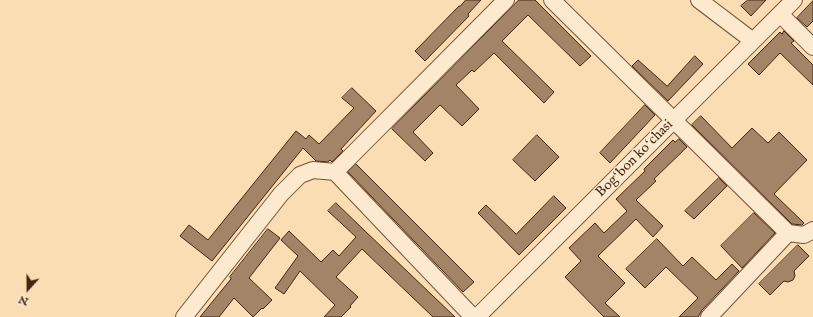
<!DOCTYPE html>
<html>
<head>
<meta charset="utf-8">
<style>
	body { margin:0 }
	#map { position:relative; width:813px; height:317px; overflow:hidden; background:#faddb3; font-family:"IM FELL English",serif }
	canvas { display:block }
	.north { position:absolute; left:8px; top:269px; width:40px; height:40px; -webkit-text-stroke:3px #fce9ce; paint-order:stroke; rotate:201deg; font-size:11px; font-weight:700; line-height:16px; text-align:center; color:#462412 }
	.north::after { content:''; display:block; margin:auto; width:14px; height:18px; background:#462412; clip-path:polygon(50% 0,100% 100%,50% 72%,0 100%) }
</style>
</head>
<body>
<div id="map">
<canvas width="813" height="317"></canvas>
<div class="north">N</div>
</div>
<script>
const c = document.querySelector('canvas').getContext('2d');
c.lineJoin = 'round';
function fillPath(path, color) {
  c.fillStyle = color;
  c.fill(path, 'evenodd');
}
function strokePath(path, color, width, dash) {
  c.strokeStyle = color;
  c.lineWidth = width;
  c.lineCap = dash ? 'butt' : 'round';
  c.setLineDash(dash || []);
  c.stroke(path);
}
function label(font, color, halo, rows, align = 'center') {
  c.font = font + ' "IM FELL English",serif';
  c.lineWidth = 3;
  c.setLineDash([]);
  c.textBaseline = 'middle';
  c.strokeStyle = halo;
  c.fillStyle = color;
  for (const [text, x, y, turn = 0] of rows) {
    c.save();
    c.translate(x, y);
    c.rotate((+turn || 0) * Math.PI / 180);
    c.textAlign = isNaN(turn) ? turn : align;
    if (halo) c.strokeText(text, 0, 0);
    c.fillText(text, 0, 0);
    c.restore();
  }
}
const building = new Path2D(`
	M 466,0 L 481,0 L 468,14 L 469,16 L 425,61 L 415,51 L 459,6 L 460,6 Z
	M 519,0 L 535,0 L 591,56 L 580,66 L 528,15 L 502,41 L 554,92 L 544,103 L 494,53 L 474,72 L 472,70 L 456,85 L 479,109 L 462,126 L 440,105 L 413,132 L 433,153 L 425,161 L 392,129 Z
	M 748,0 L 766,0 L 751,16 L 741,6 Z
	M 813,1 L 813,21 L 807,27 L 797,18 Z
	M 784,31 L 794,41 L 791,43 L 813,65 L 813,85 L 780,53 L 759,75 L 748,64 L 780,32 L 782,34 Z
	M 695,56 L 703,64 L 668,101 L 632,66 L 638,60 L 667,86 Z
	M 352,88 L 376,111 L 341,149 L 343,151 L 332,162 L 330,160 L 328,162 L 316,161 L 303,148 L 212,261 L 180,236 L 189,225 L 208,240 L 296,131 L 306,139 L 309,135 L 319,144 L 354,108 L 342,98 Z
	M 645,105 L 655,115 L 610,163 L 600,153 Z
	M 701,116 L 732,148 L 752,128 L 768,143 L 779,132 L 807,160 L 774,194 L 804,223 L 802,225 L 792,224 L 692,125 Z
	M 537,135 L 559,157 L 535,181 L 513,160 Z
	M 679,139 L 687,147 L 654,179 L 656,181 L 636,200 L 663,226 L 653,237 L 636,219 L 598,256 L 625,283 L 605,303 L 620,317 L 604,317 L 565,277 L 581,261 L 569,248 L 595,223 L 604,233 L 627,211 L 616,199 L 645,171 L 644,169 L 673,140 L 675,142 Z
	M 356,164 L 474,282 L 463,292 L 348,172 Z
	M 719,178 L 727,186 L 694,219 L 685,211 Z
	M 554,196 L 566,208 L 519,255 L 478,213 L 486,205 L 516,234 Z
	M 336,203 L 364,230 L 455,317 L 433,317 L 362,249 L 336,277 L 358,297 L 350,306 L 351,307 L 341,317 L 324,317 L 335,305 L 300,271 L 284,294 L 275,288 L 298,256 L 281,240 L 289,231 L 321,262 L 333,250 L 339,256 L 356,237 L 328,211 Z
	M 754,213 L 775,233 L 742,268 L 721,246 Z
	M 268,229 L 280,238 L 249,278 L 272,300 L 263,309 L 262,308 L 253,317 L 234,298 L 219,317 L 200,317 L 231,279 L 230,277 Z
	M 657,239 L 683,266 L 692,257 L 716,280 L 732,264 L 739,271 L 702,310 L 698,317 L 679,317 L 698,298 L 666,267 L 645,288 L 626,269 Z
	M 798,245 L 809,256 L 794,271 L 795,276 L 793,280 L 788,282 L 784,281 L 770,295 L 759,284 Z`);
fillPath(building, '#a48466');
strokePath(building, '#462412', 1);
const minor = new Path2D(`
	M 552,0 L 788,233 L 709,317
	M 699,0 L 753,41
	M 780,14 L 813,47
	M 788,233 L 804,235 L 813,230
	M 184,317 L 281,194 L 300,175 L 313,170 L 335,172
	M 473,317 L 335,172 L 506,0
	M 477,317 L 794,0`);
strokePath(minor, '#73523a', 18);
strokePath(minor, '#fce9ce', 16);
label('14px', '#462412', '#fce9ce', [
	["Bogʻbon koʻchasi",635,159,-45]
]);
</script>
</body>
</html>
